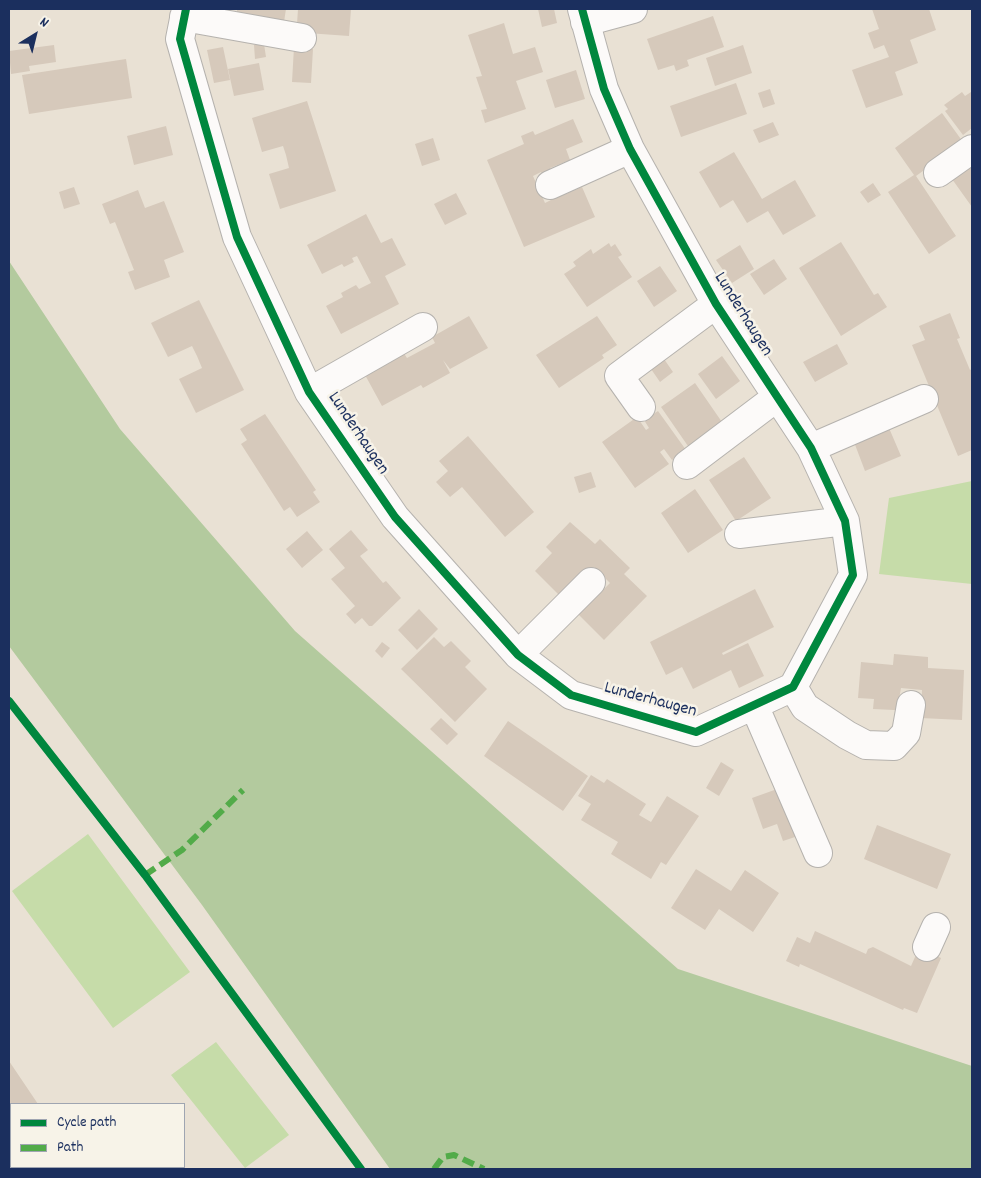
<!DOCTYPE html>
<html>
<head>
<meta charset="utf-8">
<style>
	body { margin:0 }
	#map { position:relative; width:981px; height:1178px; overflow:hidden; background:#e9e1d4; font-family:Dekko,sans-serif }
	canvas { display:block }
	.frame { position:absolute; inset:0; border:10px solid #1b2f5e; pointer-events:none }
	.legend { position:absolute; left:10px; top:1103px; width:175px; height:65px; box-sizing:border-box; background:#f7f3e8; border:1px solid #9fa5b1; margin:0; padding:6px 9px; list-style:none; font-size:15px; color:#1b2f5e }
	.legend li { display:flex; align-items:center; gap:10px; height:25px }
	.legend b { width:25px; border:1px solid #9fa5b1 }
	.north { position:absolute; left:10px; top:10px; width:50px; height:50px; -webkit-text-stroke:4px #f7f3e8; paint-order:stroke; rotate:36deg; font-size:14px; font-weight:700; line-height:20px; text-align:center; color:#1b2f5e }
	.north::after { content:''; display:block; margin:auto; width:18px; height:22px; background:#1b2f5e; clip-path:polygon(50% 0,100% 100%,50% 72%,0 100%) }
</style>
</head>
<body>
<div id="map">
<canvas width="981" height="1178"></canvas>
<div class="frame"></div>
<ul class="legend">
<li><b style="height:6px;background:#00873e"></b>Cycle path</li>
<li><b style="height:6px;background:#52ab49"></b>Path</li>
</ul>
<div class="north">N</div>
</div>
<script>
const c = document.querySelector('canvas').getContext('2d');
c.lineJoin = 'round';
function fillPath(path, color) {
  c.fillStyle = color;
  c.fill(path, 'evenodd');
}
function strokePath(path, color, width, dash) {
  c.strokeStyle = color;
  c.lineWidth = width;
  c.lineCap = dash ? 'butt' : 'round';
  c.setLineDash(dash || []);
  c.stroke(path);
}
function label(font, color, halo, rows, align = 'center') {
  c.font = font + ' Dekko,sans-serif';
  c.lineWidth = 5;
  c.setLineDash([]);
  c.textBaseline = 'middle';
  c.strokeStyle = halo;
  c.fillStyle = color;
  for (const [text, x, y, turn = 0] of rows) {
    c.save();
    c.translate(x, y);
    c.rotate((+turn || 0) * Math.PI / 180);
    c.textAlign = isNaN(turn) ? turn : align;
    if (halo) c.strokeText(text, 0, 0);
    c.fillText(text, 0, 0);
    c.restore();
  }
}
fillPath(new Path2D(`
	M 972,481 L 972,584 L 879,574 L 889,498 Z
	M 88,834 L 190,972 L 113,1028 L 12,891 Z
	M 216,1042 L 289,1135 L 245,1168 L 171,1075 Z`), '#c6dca9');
fillPath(new Path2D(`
	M 9,261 L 120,429 L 295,631 L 678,969 L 972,1066 L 972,1169 L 390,1169 L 202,905 L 9,646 Z`), '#b3ca9e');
fillPath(new Path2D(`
	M 237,9 L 286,9 L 284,22 L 237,19 Z
	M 298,9 L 351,9 L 349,36 L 307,33 L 308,25 L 297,24 Z
	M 538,9 L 554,9 L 557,23 L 542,27 Z
	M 872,9 L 929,9 L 936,30 L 910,40 L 918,63 L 895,72 L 903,95 L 866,108 L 852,70 L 889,57 L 884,45 L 874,49 L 868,33 L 879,29 Z
	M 713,16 L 724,47 L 687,60 L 689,66 L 676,71 L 674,65 L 658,70 L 647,39 Z
	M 504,23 L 513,54 L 535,47 L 543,72 L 516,81 L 526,109 L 485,123 L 481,110 L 487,109 L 476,77 L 482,76 L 468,35 Z
	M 264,44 L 266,57 L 255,59 L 254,45 Z
	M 54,45 L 56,62 L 29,66 L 30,71 L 11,74 L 9,51 Z
	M 743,45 L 752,73 L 715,86 L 706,58 Z
	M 223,47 L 230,80 L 214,83 L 207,50 Z
	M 294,47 L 313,49 L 311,83 L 292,82 Z
	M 126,59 L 132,98 L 29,114 L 22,75 Z
	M 259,63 L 264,90 L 234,96 L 228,69 Z
	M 576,70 L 585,99 L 555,108 L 546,80 Z
	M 736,83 L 747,114 L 681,137 L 670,106 Z
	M 770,89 L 775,104 L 763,108 L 758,93 Z
	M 962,92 L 965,96 L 971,92 L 972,94 L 972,128 L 963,135 L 945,111 L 948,109 L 944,105 Z
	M 307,101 L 336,191 L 280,209 L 269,174 L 289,168 L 286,155 L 283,146 L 262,152 L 252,118 Z
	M 942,113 L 963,142 L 916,176 L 956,236 L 929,254 L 888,192 L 914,175 L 895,148 Z
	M 573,119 L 583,142 L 566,149 L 570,160 L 550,168 L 552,173 L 544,177 L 541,172 L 533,176 L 545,203 L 551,200 L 550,196 L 559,192 L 561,196 L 582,187 L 595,217 L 524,247 L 487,160 L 524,144 L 521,136 L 533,131 L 535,135 Z
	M 773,122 L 779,135 L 759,143 L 753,130 Z
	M 166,126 L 173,155 L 134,165 L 127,136 Z
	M 433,138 L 440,160 L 422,166 L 415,144 Z
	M 734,152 L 762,199 L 795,180 L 816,216 L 783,235 L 768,211 L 747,223 L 733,200 L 720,208 L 699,172 Z
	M 972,164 L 972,207 L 952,179 Z
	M 873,183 L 881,195 L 868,203 L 860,192 Z
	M 74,187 L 80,204 L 64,209 L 59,192 Z
	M 138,190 L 145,208 L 164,201 L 184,252 L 164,260 L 170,277 L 135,290 L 128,272 L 134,270 L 115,222 L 110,224 L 102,204 Z
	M 456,193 L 467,214 L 445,225 L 434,204 Z
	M 366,214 L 381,243 L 392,238 L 406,265 L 385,276 L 399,304 L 341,334 L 326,306 L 343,297 L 341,293 L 356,285 L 359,289 L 371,283 L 357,256 L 352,258 L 354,262 L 344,267 L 342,264 L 322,274 L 307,245 Z
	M 841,242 L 874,295 L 878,293 L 887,307 L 841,336 L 799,268 Z
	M 609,243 L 611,247 L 615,244 L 622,255 L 618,257 L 632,277 L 587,307 L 564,274 L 576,266 L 573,262 L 591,249 L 593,254 Z
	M 740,245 L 754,269 L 732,283 L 716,260 Z
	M 774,259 L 787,279 L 764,295 L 750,274 Z
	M 660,266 L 677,291 L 654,307 L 637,281 Z
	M 199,300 L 244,390 L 196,413 L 179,379 L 202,368 L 197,356 L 192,346 L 168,357 L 151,323 Z
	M 950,313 L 960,338 L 957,339 L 970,370 L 972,369 L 972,450 L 958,456 L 912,345 L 925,340 L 919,326 Z
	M 469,316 L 488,348 L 450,369 L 443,360 L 450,373 L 423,388 L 421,385 L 382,406 L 364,373 L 403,352 L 407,358 L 435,343 L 432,337 Z
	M 597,316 L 617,345 L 602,355 L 604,358 L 559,388 L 536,355 Z
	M 837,344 L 848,364 L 815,382 L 803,362 Z
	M 722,356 L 740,381 L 716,399 L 698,374 Z
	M 664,359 L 673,372 L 660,382 L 651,369 Z
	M 695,383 L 724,425 L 690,449 L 661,407 Z
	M 658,411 L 686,450 L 672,460 L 664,449 L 660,452 L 669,464 L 635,488 L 602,442 L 637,417 L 646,430 L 649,428 L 644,420 Z
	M 265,414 L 316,490 L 313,492 L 320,502 L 297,517 L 290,507 L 284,511 L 241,444 L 247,440 L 240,429 Z
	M 889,428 L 901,456 L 865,471 L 854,442 Z
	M 468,436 L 534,512 L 505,537 L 462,487 L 450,497 L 436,482 L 448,471 L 439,461 Z
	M 744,457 L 771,498 L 736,521 L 709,480 Z
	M 591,472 L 596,487 L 579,493 L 574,477 Z
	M 695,489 L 723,530 L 688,553 L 661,513 Z
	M 570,522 L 595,544 L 600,539 L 630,568 L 624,574 L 647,596 L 604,640 L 575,611 L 597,590 L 600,593 L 610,583 L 594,567 L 560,596 L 535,571 L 552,553 L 546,547 Z
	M 351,530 L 368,550 L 360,556 L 383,583 L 386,581 L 401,598 L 372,626 L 369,626 L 362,618 L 355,624 L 346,614 L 355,606 L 331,579 L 345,568 L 329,549 Z
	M 307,531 L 323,550 L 302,568 L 286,549 Z
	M 755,589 L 774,627 L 722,653 L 723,655 L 748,643 L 764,676 L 739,688 L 731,670 L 693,689 L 682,667 L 666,675 L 650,642 Z
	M 419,609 L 438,629 L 417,650 L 398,630 Z
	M 434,637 L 444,647 L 451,641 L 471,661 L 465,667 L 487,689 L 455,722 L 401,669 Z
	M 382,642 L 390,648 L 382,658 L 375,651 Z
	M 894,654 L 928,657 L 928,668 L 964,670 L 962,720 L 921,718 L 922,690 L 901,688 L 897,710 L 894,710 L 873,709 L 874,699 L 858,698 L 861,662 L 893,665 Z
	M 441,718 L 458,734 L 447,745 L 430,729 Z
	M 508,721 L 588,776 L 563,811 L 484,756 Z
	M 721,762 L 734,770 L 719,796 L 706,788 Z
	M 591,775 L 604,783 L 607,779 L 646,804 L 639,815 L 651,822 L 667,796 L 699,816 L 666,865 L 661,862 L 651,879 L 611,854 L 618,842 L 581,820 L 591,804 L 578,796 Z
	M 780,788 L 798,836 L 783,841 L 777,824 L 763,829 L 752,798 Z
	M 877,825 L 951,854 L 937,889 L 864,859 Z
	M 696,869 L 731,891 L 745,870 L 779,893 L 753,932 L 719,909 L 705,930 L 671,908 Z
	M 815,931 L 866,954 L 868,949 L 873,947 L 911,966 L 919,948 L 941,958 L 917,1013 L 904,1008 L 903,1010 L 800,964 L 799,967 L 786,961 L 797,937 L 810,943 Z
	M 9,1061 L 38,1104 L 11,1104 L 11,1157 L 9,1153 Z
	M 39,1167 L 113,1167 L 116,1169 L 42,1169 Z`), '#d6c9bb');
const minor = new Path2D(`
	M 186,9 L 180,39 L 237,237 L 309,392 L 395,517 L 518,655 L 571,695 L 696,732 L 793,687 L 853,575 L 845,521 L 811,448 L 716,304 L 630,149 L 604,89 L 582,9
	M 184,17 L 302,38
	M 585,22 L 633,9
	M 938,173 L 972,149
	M 550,185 L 630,149
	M 309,392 L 423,327
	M 641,407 L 619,376 L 716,304
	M 811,448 L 924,399
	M 687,465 L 777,397
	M 739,534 L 845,521
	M 518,655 L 591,582
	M 793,687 L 805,707 L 847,735 L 866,745 L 894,746 L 906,733 L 911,705
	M 754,705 L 818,853
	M 927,947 L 936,927`);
strokePath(minor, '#b5b2ae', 30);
strokePath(minor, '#fcfaf9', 28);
strokePath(new Path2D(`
	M 145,875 L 182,850 L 243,790
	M 434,1169 L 443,1157 L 454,1155 L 484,1169`), '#52ab49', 6, [12, 6]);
strokePath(new Path2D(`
	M 186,9 L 180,39 L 237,237 L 309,392 L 395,517 L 518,655 L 571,695 L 696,732 L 793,687 L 853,575 L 845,521 L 811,448 L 716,304 L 630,149 L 604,89 L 582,9
	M 9,701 L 145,875 L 361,1169`), '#00873e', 8);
label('18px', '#1b2f5e', '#f7f3e8', [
	["Lunderhaugen",742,315,58],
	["Lunderhaugen",357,434,56],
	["Lunderhaugen",650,701,15]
]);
</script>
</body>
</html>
